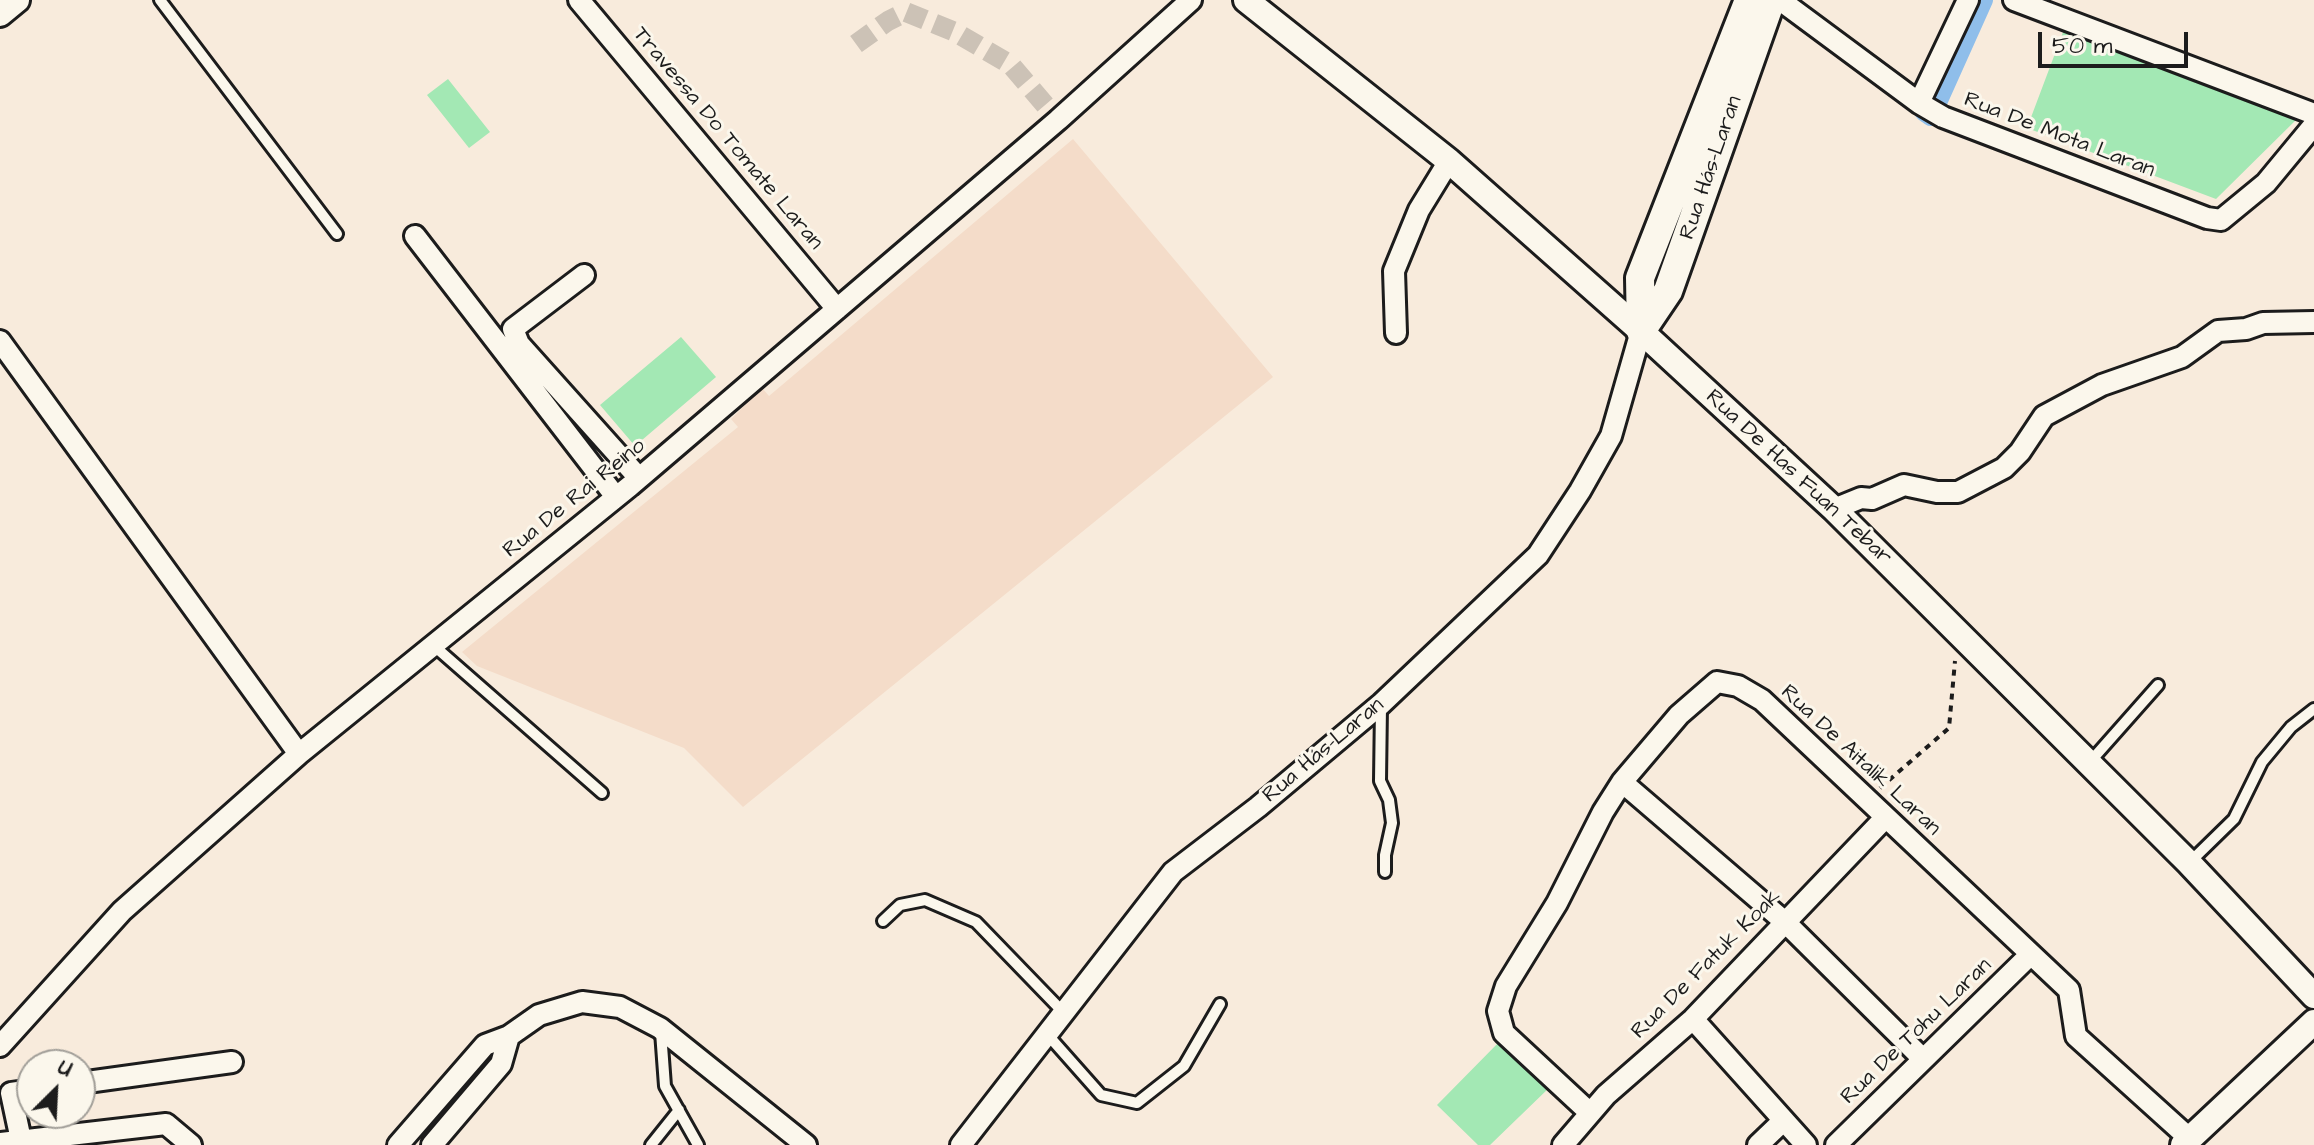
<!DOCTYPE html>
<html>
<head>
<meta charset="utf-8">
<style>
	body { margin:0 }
	#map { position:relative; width:2314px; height:1145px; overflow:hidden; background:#f8ebdc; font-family:"Architects Daughter",sans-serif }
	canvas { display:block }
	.north { position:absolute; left:16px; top:1049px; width:80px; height:80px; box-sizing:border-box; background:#fbf7ec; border:2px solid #a29f99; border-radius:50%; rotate:24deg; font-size:22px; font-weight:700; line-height:32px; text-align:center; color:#1c1c1c }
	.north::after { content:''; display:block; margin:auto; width:28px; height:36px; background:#1c1c1c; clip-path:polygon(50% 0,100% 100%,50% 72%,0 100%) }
	.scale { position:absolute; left:2038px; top:32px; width:150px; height:36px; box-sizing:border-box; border:4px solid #1c1c1c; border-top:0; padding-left:10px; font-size:24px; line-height:28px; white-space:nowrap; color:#1c1c1c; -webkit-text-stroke:6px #fbf7ec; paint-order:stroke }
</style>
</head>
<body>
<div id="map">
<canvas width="2314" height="1145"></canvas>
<div class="north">U</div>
<div class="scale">50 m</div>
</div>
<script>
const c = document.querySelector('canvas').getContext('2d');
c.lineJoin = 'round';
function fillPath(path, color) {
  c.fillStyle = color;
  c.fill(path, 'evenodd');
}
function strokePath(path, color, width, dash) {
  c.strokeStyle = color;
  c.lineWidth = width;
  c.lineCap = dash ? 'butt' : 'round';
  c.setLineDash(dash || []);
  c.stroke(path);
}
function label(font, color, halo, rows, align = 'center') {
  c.font = font + ' "Architects Daughter",sans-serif';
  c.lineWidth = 6;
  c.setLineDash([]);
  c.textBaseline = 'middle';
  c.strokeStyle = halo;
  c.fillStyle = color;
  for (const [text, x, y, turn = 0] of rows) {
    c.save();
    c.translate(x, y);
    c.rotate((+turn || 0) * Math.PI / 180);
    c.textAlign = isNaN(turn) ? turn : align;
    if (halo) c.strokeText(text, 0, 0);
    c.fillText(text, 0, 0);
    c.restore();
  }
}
fillPath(new Path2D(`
	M 1073,139 L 1273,377 L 743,807 L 684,748 L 477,666 L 462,652 L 738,427 L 731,419 L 762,388 L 769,396 Z`), '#f4dcc9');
fillPath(new Path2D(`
	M 2065,27 L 2300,116 L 2216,199 L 2027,128 Z
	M 448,79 L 490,132 L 469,148 L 427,95 Z
	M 681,337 L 716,377 L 635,446 L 600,405 Z
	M 1502,1039 L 1550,1087 L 1490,1145 L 1478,1145 L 1437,1105 Z`), '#a3e8b4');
strokePath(new Path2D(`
	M 1924,111 L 1931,116 L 1983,0`), '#8fbeea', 20);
strokePath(new Path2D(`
	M 856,44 L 888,21 L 906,12 L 955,32 L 1011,65 L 1058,120`), '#ccc2b6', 20, [20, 10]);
const service = new Path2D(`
	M 160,0 L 337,234
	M 433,645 L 602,793
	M 1381,706 L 1380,781 L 1389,800 L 1392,823 L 1385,855 L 1385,872
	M 2089,763 L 2158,685
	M 2189,863 L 2234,819 L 2262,762 L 2291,727 L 2314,709
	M 883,921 L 900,905 L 925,900 L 976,922 L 1064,1013
	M 661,1032 L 665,1086 L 698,1145
	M 1047,1034 L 1101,1095 L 1137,1103 L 1184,1066 L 1220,1004
	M 651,1145 L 679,1110`);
const minor = new Path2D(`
	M 579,0 L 837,309
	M 1780,0 L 1919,103 L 1943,117 L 2207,218 L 2221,220 L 2266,183 L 2314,125
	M 2014,0 L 2314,114
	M 1919,103 L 1968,0
	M 415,236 L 616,497
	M 584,275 L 513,329 L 519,344 L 639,478
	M 1396,333 L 1394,271 L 1419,210 L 1449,161
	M 0,341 L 299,754
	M 1834,509 L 1861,498 L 1872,499 L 1904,485 L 1937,492 L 1958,492 L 2004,468 L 2020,452 L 2044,416 L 2102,385 L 2182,357 L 2218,331 L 2246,329 L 2263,323 L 2314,322
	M 1622,782 L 1785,922 L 1922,1058
	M 1693,1019 L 1806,1145
	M 509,1036 L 539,1015 L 582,1002 L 620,1007 L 660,1028 L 806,1145
	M 0,1046 L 122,911 L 299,754 L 630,486 L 1058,120 L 1191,0
	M 80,1083 L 232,1062
	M 1589,1112 L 1504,1033 L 1498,1011 L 1506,986 L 1557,903 L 1603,812 L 1622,782 L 1679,715 L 1717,682 L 1738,686 L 1762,700 L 2069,990 L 2076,1036 L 2190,1139
	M 21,1140 L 11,1093 L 32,1090
	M 0,1143 L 166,1124 L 191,1145
	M 398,1145 L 485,1045 L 509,1036 L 501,1064 L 432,1145
	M 961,1145 L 1173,872 L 1258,807 L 1381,704 L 1538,555 L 1580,491 L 1611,436 L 1641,331
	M 1563,1145 L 1606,1095 L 1693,1019 L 1885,818
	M 1758,1145 L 1783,1121
	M 1836,1145 L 2031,954`);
const tertiary = new Path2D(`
	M 1246,0 L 1449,161 L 1641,331 L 1834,509 L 2189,863 L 2314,996
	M 0,14 L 17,0
	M 2183,1145 L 2314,1022`);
const secondary = new Path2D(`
	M 1641,331 L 1668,291 L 1771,0
	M 1641,331 L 1640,278 L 1749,0`);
strokePath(service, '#1c1c1c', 16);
strokePath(minor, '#1c1c1c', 26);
strokePath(tertiary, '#1c1c1c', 30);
strokePath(secondary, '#1c1c1c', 34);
strokePath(new Path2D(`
	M 1880,788 L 1949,728 L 1955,661`), '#1c1c1c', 4, [6, 6]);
strokePath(service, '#fbf7ec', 10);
strokePath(minor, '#fbf7ec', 20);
strokePath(tertiary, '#fbf7ec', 24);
strokePath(secondary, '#fbf7ec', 28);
label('22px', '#1c1c1c', '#fbf7ec', [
	["Rua De Mota Laran",2059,136,21],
	["Travessa Do Tomate Laran",727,139,50],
	["Rua Hás-Laran",1712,168,-71],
	["Rua De Has Fuan Tebar",1798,478,43],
	["Rua De Rai Reino",575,499,-39],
	["Rua Hás-Laran",1324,751,-40],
	["Rua De Aitalik Laran",1860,761,43],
	["Rua De Fatuk Koak",1707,965,-45],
	["Rua De Tohu Laran",1917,1032,-44]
]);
</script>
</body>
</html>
